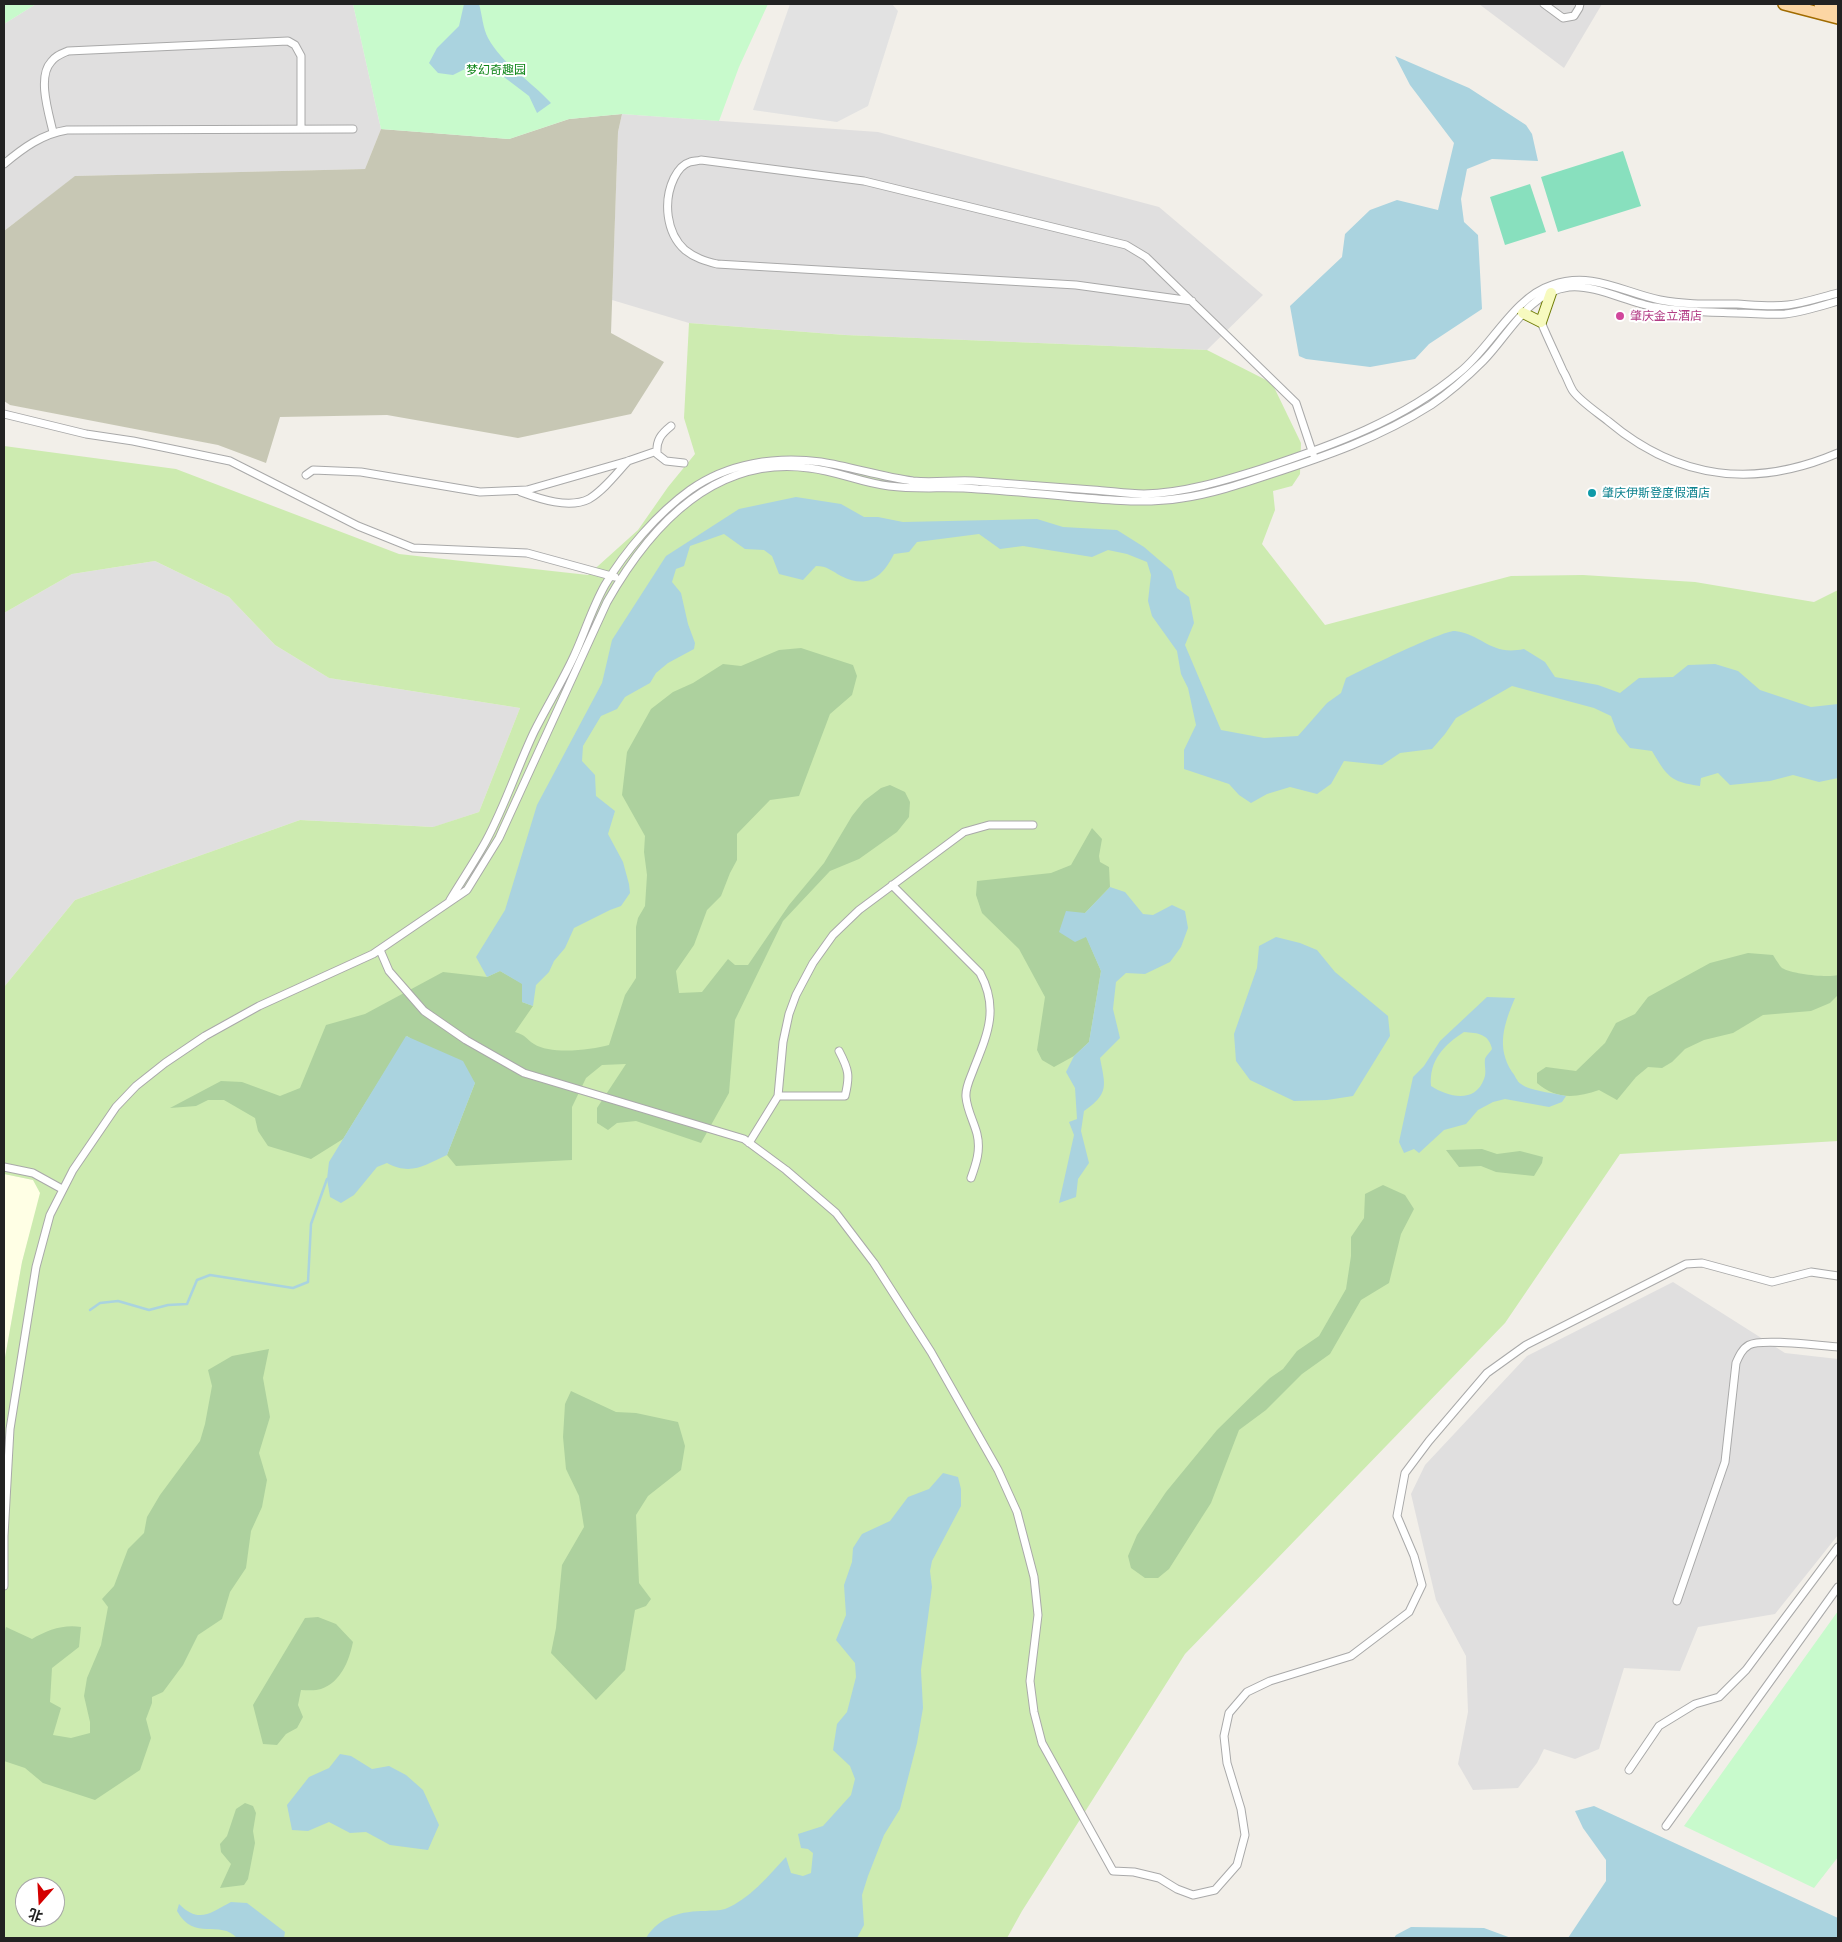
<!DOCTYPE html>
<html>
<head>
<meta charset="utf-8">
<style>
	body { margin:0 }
	#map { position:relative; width:1842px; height:1942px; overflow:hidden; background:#f2efe9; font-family:Raleway,"Noto Sans SC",sans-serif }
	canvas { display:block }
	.frame { position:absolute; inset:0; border:5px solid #222; pointer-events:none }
	.north { position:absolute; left:15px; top:1877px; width:50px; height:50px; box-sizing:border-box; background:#fff; border:1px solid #a7a7a7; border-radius:50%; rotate:199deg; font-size:14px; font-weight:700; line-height:20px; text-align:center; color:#222 }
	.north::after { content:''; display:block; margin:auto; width:18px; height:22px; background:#d40000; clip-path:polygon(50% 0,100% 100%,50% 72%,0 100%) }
</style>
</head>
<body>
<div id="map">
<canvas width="1842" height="1942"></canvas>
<div class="frame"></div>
<div class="north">北</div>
</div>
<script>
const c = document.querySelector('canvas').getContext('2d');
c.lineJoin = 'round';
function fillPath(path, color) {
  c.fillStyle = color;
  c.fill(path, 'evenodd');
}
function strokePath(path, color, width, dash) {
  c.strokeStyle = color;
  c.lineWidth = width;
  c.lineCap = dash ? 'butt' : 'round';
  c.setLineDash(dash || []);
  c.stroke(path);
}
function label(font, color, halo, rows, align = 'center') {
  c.font = font + ' Raleway,"Noto Sans SC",sans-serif';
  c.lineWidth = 4;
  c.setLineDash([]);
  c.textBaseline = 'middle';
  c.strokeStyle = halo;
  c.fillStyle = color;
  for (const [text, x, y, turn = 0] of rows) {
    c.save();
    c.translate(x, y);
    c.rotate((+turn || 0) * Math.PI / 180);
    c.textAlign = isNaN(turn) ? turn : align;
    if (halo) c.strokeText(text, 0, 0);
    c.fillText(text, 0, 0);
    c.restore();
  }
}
fillPath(new Path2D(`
	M 36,4 L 353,4 L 381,129 L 365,169 L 76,176 L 4,231 L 4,24 Z
	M 1479,4 L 1602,4 L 1564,68 Z
	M 622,114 L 878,132 L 1159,207 L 1263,295 L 1207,350 L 845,335 L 689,323 L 612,300 L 618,132 Z
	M 155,561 L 229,597 L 275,645 L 329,678 L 520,708 L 479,812 L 434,827 L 300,820 L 75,900 L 4,987 L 4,613 L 72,574 Z
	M 1673,1282 L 1785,1353 L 1838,1359 L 1838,1535 L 1775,1614 L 1698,1627 L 1680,1671 L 1624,1668 L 1599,1749 L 1575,1759 L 1544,1749 L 1537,1763 L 1518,1788 L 1473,1790 L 1458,1764 L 1468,1712 L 1466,1656 L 1436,1600 L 1411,1494 L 1425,1465 L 1527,1356 Z`), '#e0dfdf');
fillPath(new Path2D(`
	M 4,1174 L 33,1180 L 41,1193 L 22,1262 L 4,1363 Z`), '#ffffe5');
fillPath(new Path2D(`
	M 622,114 L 618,132 L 611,333 L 664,362 L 631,414 L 518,438 L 387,415 L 280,417 L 266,463 L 218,445 L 10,405 L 4,401 L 4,231 L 75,176 L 365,169 L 381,129 L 509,139 L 569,119 Z`), '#c7c7b4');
fillPath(new Path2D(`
	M 689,323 L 845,335 L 1207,350 L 1272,383 L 1301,443 L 1300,474 L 1292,486 L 1273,491 L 1275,510 L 1262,544 L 1325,625 L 1511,576 L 1583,575 L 1695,582 L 1814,602 L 1838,590 L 1838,1141 L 1620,1154 L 1505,1323 L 1185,1654 L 1022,1911 L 1007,1938 L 4,1938 L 4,1363 L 22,1262 L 40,1193 L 33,1180 L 4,1174 L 4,987 L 75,900 L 300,820 L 433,827 L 479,812 L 520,708 L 329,678 L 275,645 L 229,597 L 155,561 L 72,574 L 4,613 L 4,446 L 176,469 L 399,554 L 588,575 L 638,530 L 668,487 L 695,454 L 684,418 ZM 25,1887 L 55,1887 L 55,1917 L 25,1917 Z`), '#cdebb0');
fillPath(new Path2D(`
	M 801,648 L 853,665 L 857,676 L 852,695 L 830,714 L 799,796 L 770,800 L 737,834 L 737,860 L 730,873 L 721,896 L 707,910 L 694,945 L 676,971 L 679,993 L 702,992 L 728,959 L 735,965 L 748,965 L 789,905 L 824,863 L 852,816 L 864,801 L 881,788 L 890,785 L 905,792 L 910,802 L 909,817 L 897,832 L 859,859 L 830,871 L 783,921 L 735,1020 L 729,1093 L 701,1143 L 636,1121 L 617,1123 L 608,1130 L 597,1123 L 597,1108 L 626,1064 L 602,1065 L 586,1078 L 572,1107 L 572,1160 L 456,1166 L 447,1155 L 475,1083 L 407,1036 L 343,1139 L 311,1159 L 268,1146 L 258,1131 L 255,1118 L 224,1100 L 208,1100 L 196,1106 L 170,1108 L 221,1081 L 242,1082 L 280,1096 L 300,1088 L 326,1025 L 365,1014 L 443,972 L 487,977 L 500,971 L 523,984 L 522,1002 L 533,1006 L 515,1032 C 526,1035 526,1039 534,1044 C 551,1055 591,1050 609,1045 L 625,995 L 636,978 L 636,927 L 638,918 L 645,906 L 647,875 L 644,852 L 645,836 L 622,795 L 627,752 L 651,709 L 673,692 L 693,683 L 723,664 L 741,666 L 779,650 Z
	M 1092,828 L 1102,839 L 1099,856 L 1100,862 L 1109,867 L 1110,887 L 1085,913 L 1086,936 L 1101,971 L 1089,1042 L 1074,1056 L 1054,1067 L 1042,1060 L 1037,1050 L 1045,997 L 1019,949 L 982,913 L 976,895 L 977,881 L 1051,873 L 1071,865 Z
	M 1748,953 L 1773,955 C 1775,958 1779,965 1782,968 C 1792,974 1827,978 1838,975 L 1838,995 L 1830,1003 L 1811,1011 L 1763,1015 L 1733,1033 L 1704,1040 L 1685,1049 L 1672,1062 L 1662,1068 L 1648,1067 L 1636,1077 L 1617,1100 L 1599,1090 C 1576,1098 1557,1100 1537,1083 L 1537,1073 L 1546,1067 L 1576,1071 L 1605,1043 L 1616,1023 L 1635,1014 L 1648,997 L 1710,963 Z
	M 1482,1149 L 1497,1154 L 1520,1151 L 1543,1157 L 1542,1163 L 1534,1176 L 1496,1172 L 1481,1166 L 1459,1167 L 1446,1150 Z
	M 1383,1185 L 1405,1195 L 1414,1209 L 1401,1234 L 1389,1283 L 1361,1300 L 1330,1354 L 1302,1374 L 1266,1410 L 1239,1430 L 1211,1503 L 1202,1517 L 1169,1569 L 1158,1578 L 1145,1578 L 1131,1568 L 1128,1556 L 1137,1535 L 1166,1492 L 1217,1430 L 1270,1378 L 1283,1369 L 1297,1351 L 1319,1336 L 1346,1289 L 1351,1256 L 1351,1237 L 1364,1218 L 1365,1194 Z
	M 269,1349 L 263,1378 L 270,1417 L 259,1453 L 267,1480 L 262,1507 L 251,1531 L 246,1568 L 230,1592 L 222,1619 L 198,1635 L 183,1665 L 163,1692 L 152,1697 L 152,1703 L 146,1719 L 151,1738 L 140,1770 L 95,1800 L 43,1783 L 25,1768 L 4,1761 L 4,1635 L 6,1627 L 32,1639 C 47,1630 64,1624 81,1627 L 79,1647 L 52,1668 L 50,1702 L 61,1708 L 53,1735 L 71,1738 L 90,1733 L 90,1722 L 84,1696 L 87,1678 L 101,1645 L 108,1607 L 102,1599 L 114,1586 L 128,1549 L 144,1533 L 147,1517 L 160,1495 L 200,1441 L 205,1424 L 212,1386 L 208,1370 L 232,1356 Z
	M 571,1391 L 616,1412 L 636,1413 L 678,1422 L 685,1446 L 681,1470 L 648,1496 L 636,1515 L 639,1583 L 651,1599 L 646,1606 L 635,1610 L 625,1670 L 596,1700 L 551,1653 L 556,1628 L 562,1565 L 584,1527 L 579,1496 L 566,1469 L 563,1437 L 565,1404 Z
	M 318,1617 L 336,1624 L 353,1642 C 349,1661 341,1682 321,1689 C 315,1691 307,1690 301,1690 L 298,1705 L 303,1717 L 297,1728 L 286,1734 L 277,1745 L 263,1744 L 253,1705 L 305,1618 Z
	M 245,1803 L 253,1806 L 256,1813 L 253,1831 L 255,1843 L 248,1879 L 244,1885 L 220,1888 L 231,1864 L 221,1852 L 220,1844 L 227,1836 L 236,1809 Z`), '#add19e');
fillPath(new Path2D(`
	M 4,4 L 36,4 L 4,24 Z
	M 353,4 L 768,4 L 739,67 L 719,121 L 622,114 L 569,119 L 509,139 L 381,129 Z
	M 1838,1611 L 1838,1857 L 1814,1888 L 1684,1826 Z`), '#c8facc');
fillPath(new Path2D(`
	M 1623,151 L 1641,206 L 1558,232 L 1541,177 Z
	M 1530,184 L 1546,232 L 1505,245 L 1490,197 Z`), '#88e0be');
fillPath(new Path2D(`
	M 790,4 L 892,4 L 898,11 L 868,106 L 837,122 L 753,110 Z`), '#e2e2e2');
fillPath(new Path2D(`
	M 464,4 L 479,4 C 482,14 483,29 488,38 C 502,64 531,81 551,103 L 537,113 L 529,96 L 500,74 L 484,66 L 471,66 L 453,75 L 438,73 L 429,63 L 437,48 L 459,26 Z
	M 1395,56 L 1469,88 L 1526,125 L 1532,134 L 1538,161 L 1492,159 L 1467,169 L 1461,199 L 1464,222 L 1478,235 L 1482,309 L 1429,344 L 1415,359 L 1370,367 L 1306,359 L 1299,356 L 1290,306 L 1342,257 L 1345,234 L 1370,210 L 1397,200 L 1438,210 L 1454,143 L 1410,85 Z
	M 796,497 L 841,504 L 864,517 L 878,517 L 903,522 L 1037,519 L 1063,527 L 1117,530 L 1144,547 L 1172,571 L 1177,588 L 1189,597 L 1194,623 L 1185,645 L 1221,730 L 1264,738 L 1298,736 L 1327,703 L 1341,693 L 1346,678 C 1362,670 1443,630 1455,631 C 1484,635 1490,656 1524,649 L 1545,662 L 1555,677 L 1598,685 L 1620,693 L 1639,678 L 1673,677 L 1688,665 L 1715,664 L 1738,671 L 1760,690 L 1811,707 L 1838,704 L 1838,778 L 1819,782 L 1793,775 L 1770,781 L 1730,785 L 1718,773 L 1701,778 L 1700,786 C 1670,782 1667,776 1652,751 L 1630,748 L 1617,732 L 1611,716 L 1594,708 L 1512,686 L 1456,718 L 1445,734 L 1432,749 L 1400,753 L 1382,765 L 1344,761 L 1331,784 L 1317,794 L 1290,787 L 1267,794 L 1251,803 L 1239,795 L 1229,784 L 1184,769 L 1184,750 L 1196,725 L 1188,688 L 1181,674 L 1177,651 L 1152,616 L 1148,601 L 1151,575 L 1147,562 L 1127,554 L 1108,550 L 1092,557 L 1023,546 L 1000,549 L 979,534 L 917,542 L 909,552 L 894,554 C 882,578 867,589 841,576 C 832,571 827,566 816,566 L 803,580 L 779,574 L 772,556 L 764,550 L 745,549 L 724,534 L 690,546 L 684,566 L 676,569 L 672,582 L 681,593 L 688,624 L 695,643 L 694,649 L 668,663 L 656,673 L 650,683 L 625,697 L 617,709 L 601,716 L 583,746 L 582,761 L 595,775 L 596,796 L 615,811 L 608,834 L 623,862 L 629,884 L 630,893 L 621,906 L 610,910 L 574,928 L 565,948 L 554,961 L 549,972 L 536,985 L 533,1006 L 522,1002 L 522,984 L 500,971 L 487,977 L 476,957 L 505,910 L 537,805 L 602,683 L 612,640 L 666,556 L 739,509 Z
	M 1110,887 L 1125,892 L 1143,914 L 1153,915 L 1172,905 L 1185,911 L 1188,928 L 1181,947 L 1170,962 L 1145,974 L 1126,973 L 1116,982 L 1113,1009 L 1120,1038 L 1100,1058 C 1105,1085 1110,1093 1084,1111 L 1081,1131 L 1089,1163 L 1078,1179 L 1076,1197 L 1059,1203 L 1074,1135 L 1069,1122 L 1077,1119 L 1075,1088 L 1066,1072 L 1074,1056 L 1089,1042 L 1101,971 L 1086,937 L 1075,942 L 1059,932 L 1066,911 L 1085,913 Z
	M 1276,937 L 1300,943 L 1317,950 L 1335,972 L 1388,1016 L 1390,1036 L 1353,1096 L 1327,1100 L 1294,1101 L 1250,1080 L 1236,1061 L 1234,1034 L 1257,968 L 1259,946 Z
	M 1487,997 L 1515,998 C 1504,1024 1496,1047 1512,1072 C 1515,1075 1517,1082 1521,1084 C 1530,1091 1554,1093 1566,1096 L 1562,1102 L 1549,1107 L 1505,1099 L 1493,1102 L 1478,1110 L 1466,1124 L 1444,1130 L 1419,1153 L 1414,1149 L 1404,1153 L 1399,1142 L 1413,1077 L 1424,1066 L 1440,1041 ZM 1464,1032 C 1478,1033 1489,1034 1492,1049 C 1490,1052 1486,1056 1485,1059 C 1484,1066 1487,1072 1484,1079 C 1475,1104 1448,1097 1431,1086 C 1429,1060 1444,1045 1464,1032 Z
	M 406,1036 L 463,1061 L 475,1083 L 447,1155 C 425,1165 411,1176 387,1163 L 377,1167 L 354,1195 L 341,1203 L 330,1197 L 327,1179 L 329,1162 Z
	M 943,1473 L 958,1477 L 961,1489 L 961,1506 L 932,1561 L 930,1571 L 932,1587 L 921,1670 L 923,1708 L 917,1743 L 900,1809 L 884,1835 L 868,1876 L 862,1895 L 864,1925 L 857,1938 L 646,1938 C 660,1916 681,1911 706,1911 C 712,1910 719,1911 725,1909 C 750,1899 768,1876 786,1857 L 791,1873 L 803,1876 L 811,1873 L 813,1853 L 808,1849 L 801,1848 L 798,1834 L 823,1826 L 851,1795 L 855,1779 L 850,1766 L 833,1750 L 837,1724 L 847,1712 L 856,1677 L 855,1663 L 836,1640 L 846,1615 L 844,1585 L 852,1562 L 853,1548 L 862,1534 L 890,1521 L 908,1497 L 929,1489 Z
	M 340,1754 L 351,1756 L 372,1769 L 389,1766 L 406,1775 L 423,1790 L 439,1825 L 428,1850 L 390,1845 L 366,1832 L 350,1833 L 329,1822 L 308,1831 L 292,1830 L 287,1805 L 309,1777 L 329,1768 Z
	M 1594,1806 L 1838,1918 L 1838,1938 L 1568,1938 L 1606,1881 L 1606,1860 L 1583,1828 L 1575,1811 Z
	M 231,1902 L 247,1903 L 285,1932 L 284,1938 L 237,1938 C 220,1919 194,1942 177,1911 L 179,1904 C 199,1924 210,1913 231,1902 Z
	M 1411,1927 L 1484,1928 L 1511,1938 L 1394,1938 L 1396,1935 Z`), '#aad3df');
strokePath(new Path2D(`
	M 90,1310 L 100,1303 L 118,1301 L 149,1310 L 168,1305 L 187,1304 L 197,1280 L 210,1275 L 293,1288 L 308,1282 L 311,1224 L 327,1179`), '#aad3df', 2.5);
const street = new Path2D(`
	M 1544,4 L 1563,18 L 1574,16 L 1579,8 L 1580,4
	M 53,132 C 49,114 37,77 51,62 C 55,56 61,54 68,51 L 288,41 L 295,45 L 301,56 L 301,129
	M 4,164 C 23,148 42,134 67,130 L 353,129
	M 1192,301 L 1076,285 L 717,264 C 705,261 695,258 685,250 C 666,233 663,201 674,178 C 677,172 683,164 690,162 C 693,161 698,161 701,160 L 864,181 L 1126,245 L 1146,257 L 1296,403 L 1313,454
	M 1541,322 C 1548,339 1556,355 1563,371 C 1567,377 1569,385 1573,391 C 1580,401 1598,413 1608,421 C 1678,480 1754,489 1838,453
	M 4,414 L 86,434 L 133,441 L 230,461 L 358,526 L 413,548 L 527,553 L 615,577
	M 671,426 C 661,434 656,440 657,454 L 666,461 L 684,463
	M 306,475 L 313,470 L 361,472 L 480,492 L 527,490 L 628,461 L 657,451
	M 521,492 C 540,499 569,509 589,499 C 604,490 616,474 628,461
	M 892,885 L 980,973 C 999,1008 988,1033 974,1068 C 971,1077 965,1087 966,1097 C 967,1110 974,1122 977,1134 C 981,1150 976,1164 971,1178
	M 450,900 C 462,880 475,861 486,841 C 505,806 517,768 534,732 C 547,706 562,682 574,656 C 585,632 592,608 605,585 C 625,551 658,513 690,490 C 728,463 776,456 821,462 C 852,467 882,477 913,481 C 933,483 953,480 973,481 C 1013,484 1053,487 1093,490 C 1110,491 1127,494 1144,494 C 1184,493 1223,481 1261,469 C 1331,446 1404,420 1460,372 C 1491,347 1514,297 1552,285 C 1592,271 1622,292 1660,300 C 1685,305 1712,304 1737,304 C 1754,305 1772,307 1788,305 C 1805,303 1822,297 1838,293
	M 380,950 L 389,971 L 424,1011 L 466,1040 L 524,1073 L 744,1139 L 786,1170 L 836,1213 L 874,1263 L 931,1352 L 998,1470 L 1017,1512 L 1034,1577 L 1038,1615 L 1030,1681 L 1034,1712 L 1042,1743 L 1113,1871 L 1134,1872 L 1159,1878 L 1177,1889 L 1193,1895 L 1215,1890 L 1237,1865 L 1245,1835 L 1241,1809 L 1227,1763 L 1224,1736 L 1229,1713 L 1247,1692 L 1270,1681 L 1351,1656 L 1409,1612 L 1422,1585 L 1414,1556 L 1397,1516 L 1405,1473 L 1429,1441 L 1487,1373 L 1526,1345 L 1686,1264 L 1702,1263 L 1772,1282 L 1811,1272 L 1838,1276
	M 778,1096 L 845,1096 C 850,1076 849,1070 839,1051
	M 749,1143 L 778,1096 L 783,1042 L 789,1014 L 796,995 L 813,963 L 833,935 L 859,910 L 964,832 L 989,825 L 1033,825
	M 4,1167 L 33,1173 L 62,1189
	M 4,1586 L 4,1536 L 10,1429 L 36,1267 L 50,1215 L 73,1170 L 116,1107 L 136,1086 L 165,1063 L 205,1036 L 259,1006 L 373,954 L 467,890 L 499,838 L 607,602 C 650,526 714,455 809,468 C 837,471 862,483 889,486 C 919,490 948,486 978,489 C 1010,491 1042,494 1073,497 C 1112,500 1144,504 1182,498 C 1211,494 1241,484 1268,475 C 1326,456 1379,438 1431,405 C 1450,392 1467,377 1483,361 C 1509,335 1528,292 1569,287 C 1595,284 1629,303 1655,307 C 1682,312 1710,312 1737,313 C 1753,313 1769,315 1785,314 C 1803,312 1821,306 1838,301
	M 1677,1601 L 1725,1462 L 1736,1363 C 1739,1356 1742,1349 1749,1345 C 1762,1338 1821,1346 1838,1347
	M 1629,1770 L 1659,1726 L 1695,1704 L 1719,1697 L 1746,1670 L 1838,1547
	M 1666,1826 L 1838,1587`);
const secondary = new Path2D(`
	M 1523,313 L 1541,322 L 1551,293`);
const primary = new Path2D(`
	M 1784,4 L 1838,18
	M 1820,4 L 1838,8`);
strokePath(street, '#a9a9a9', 9);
strokePath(secondary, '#707d05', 12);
strokePath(primary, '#a06b00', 14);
strokePath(street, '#fff', 7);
strokePath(secondary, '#f7fabf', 10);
strokePath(primary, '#fcd6a4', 11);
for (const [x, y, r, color] of [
	[1620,316,5,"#d1479c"],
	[1592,493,5,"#0f9aa8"]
]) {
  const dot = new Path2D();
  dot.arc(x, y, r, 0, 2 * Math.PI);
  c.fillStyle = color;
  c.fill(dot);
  strokePath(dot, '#fff', 2);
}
label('12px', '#0c8416', '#fff', [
	["梦幻奇趣园",496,70]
]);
label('12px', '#b23c85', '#fff', [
	["肇庆金立酒店",1630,316]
], 'left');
label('12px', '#0d838f', '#fff', [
	["肇庆伊斯登度假酒店",1602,493]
], 'left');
</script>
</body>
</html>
